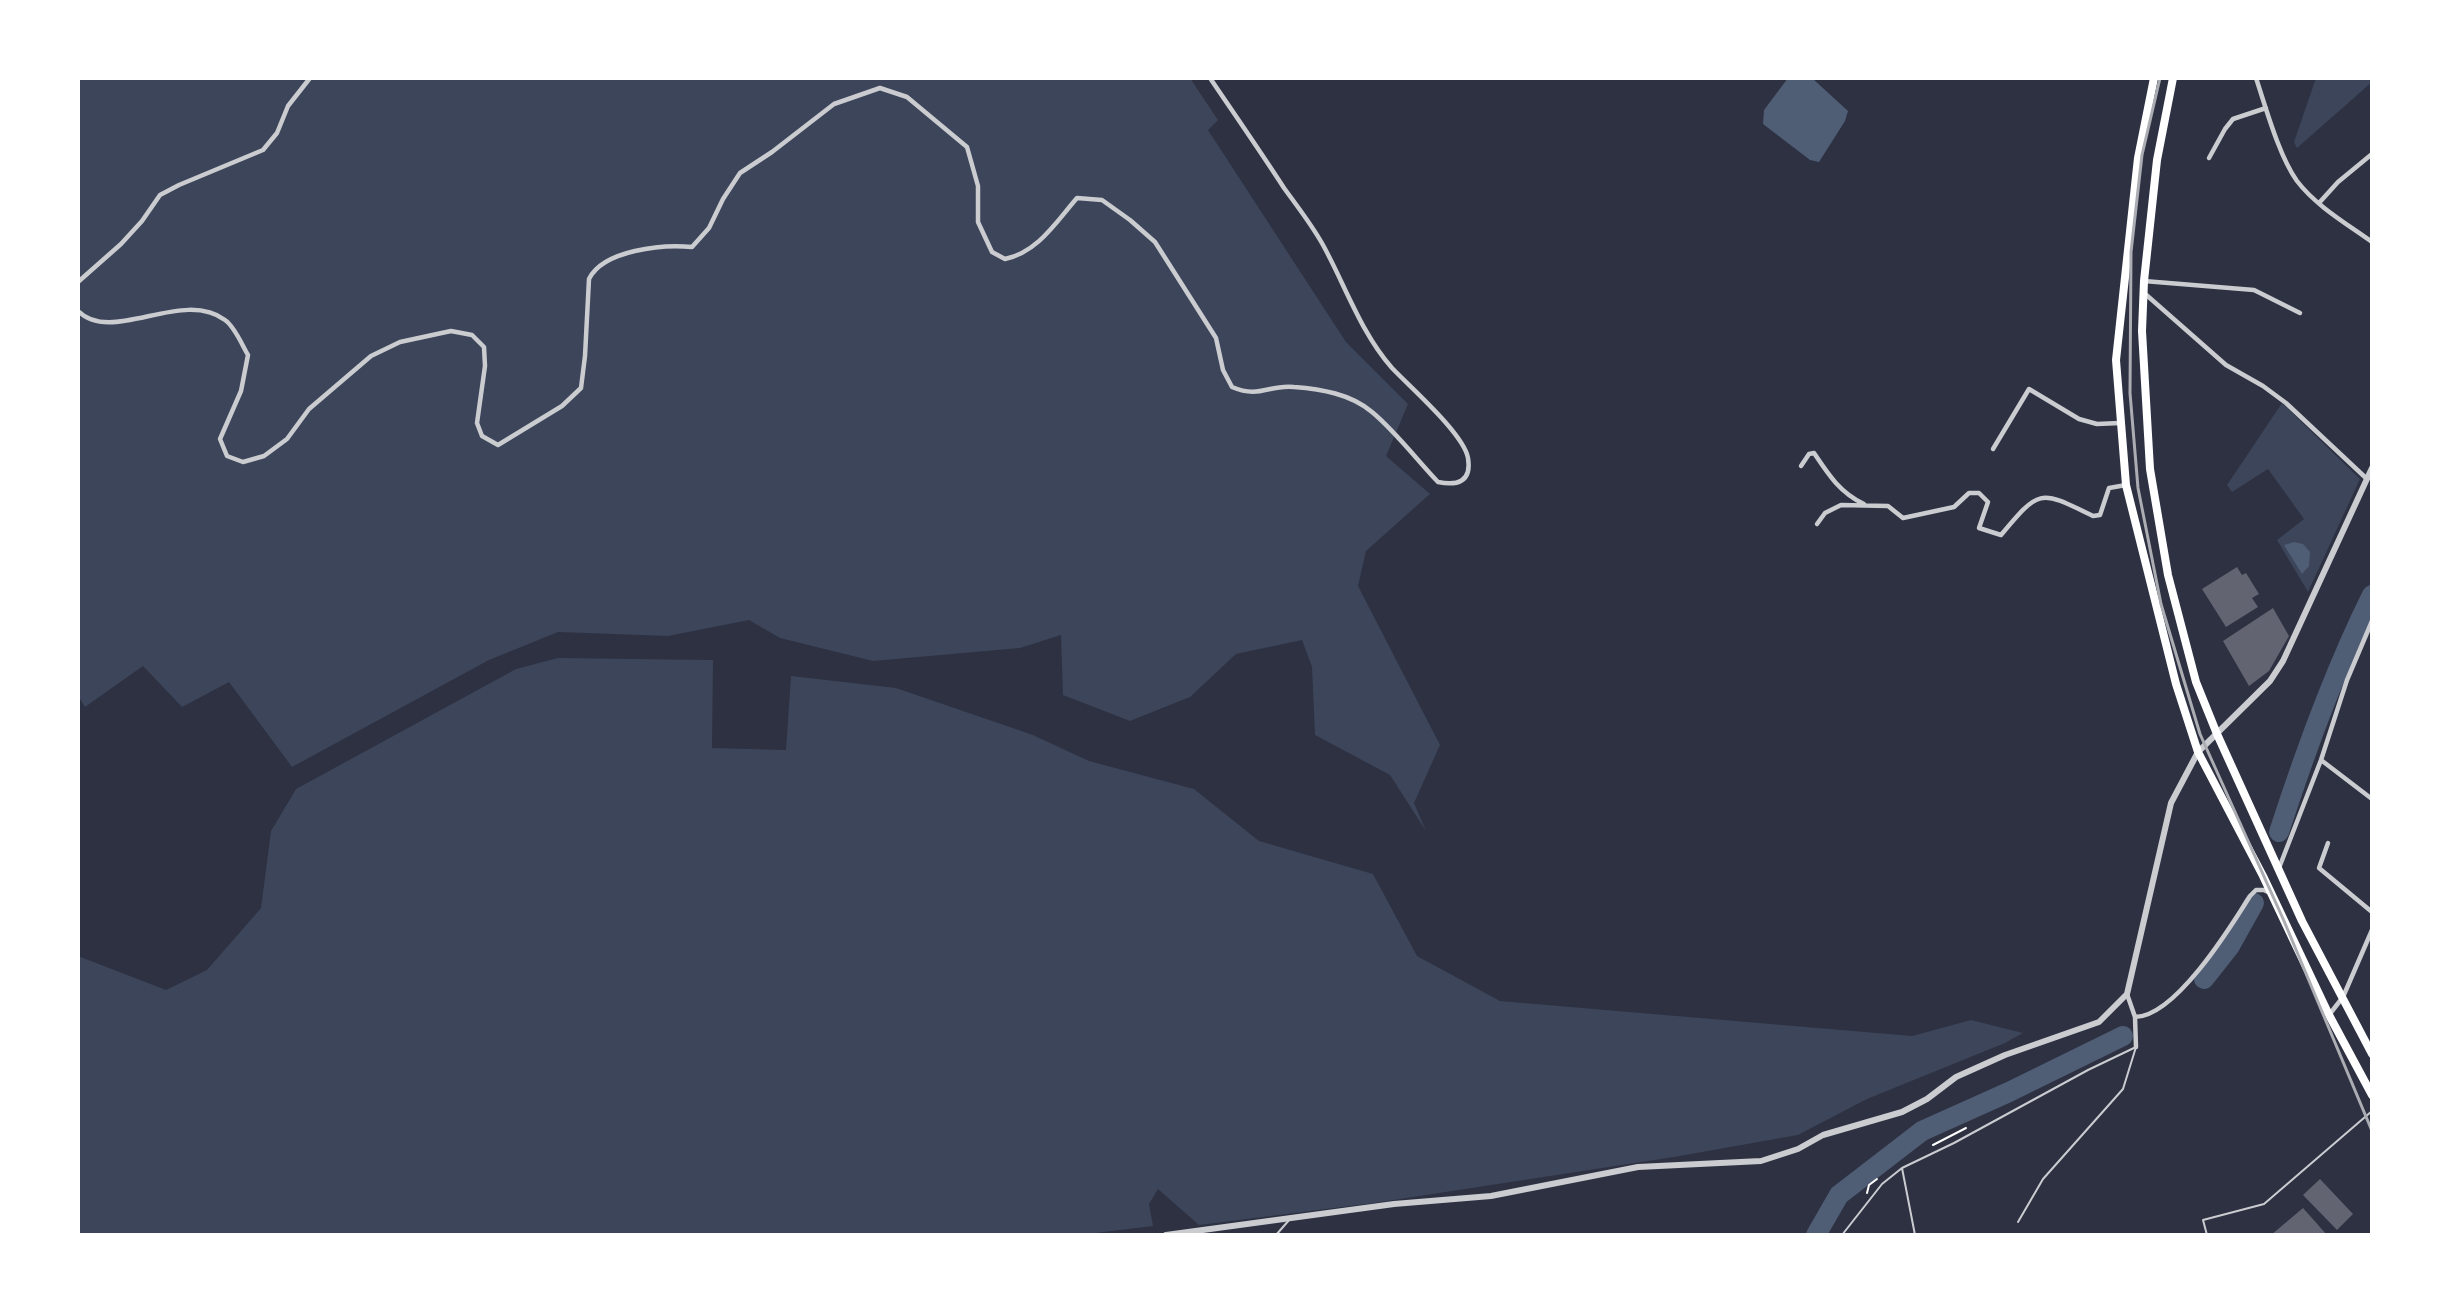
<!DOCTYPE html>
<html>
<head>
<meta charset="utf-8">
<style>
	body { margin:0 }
	#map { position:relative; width:2450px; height:1313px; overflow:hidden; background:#2d3142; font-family:"DM Sans",sans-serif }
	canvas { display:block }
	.frame { position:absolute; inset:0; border:80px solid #fff; pointer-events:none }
</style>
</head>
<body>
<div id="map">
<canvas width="2450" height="1313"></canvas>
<div class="frame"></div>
</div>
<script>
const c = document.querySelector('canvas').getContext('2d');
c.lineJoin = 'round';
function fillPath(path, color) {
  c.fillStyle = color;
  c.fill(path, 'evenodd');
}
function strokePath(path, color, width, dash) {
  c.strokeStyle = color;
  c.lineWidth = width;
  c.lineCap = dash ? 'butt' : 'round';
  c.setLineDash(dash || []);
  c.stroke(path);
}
fillPath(new Path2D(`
	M 78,78 L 1190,78 L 1218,120 L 1208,130 L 1346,342 L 1408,404 L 1386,456 L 1430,494 L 1366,551 L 1358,586 L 1440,745 L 1414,803 L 1426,831 L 1390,775 L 1315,735 L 1312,667 L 1302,640 L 1236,654 L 1190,697 L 1130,721 L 1063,695 L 1061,635 L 1020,648 L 873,661 L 780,638 L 749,620 L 668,636 L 558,632 L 489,660 L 292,767 L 229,682 L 182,707 L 143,666 L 85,707 L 78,696 Z
	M 2316,78 L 2372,78 L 2372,82 L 2297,148 L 2294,142 Z
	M 2282,403 L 2360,479 L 2308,592 L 2277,540 L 2304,519 L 2268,469 L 2232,492 L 2227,485 Z
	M 558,658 L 713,660 L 712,748 L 786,750 L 791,676 L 896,688 L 1033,735 L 1089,761 L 1194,789 L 1259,841 L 1373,874 L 1417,956 L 1500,1001 L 1912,1036 L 1971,1020 L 2023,1033 L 2005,1043 L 1867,1099 L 1798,1135 L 1674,1157 L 1374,1203 L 1199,1225 L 1158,1189 L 1149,1204 L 1153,1226 L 1079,1235 L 78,1235 L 78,956 L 166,990 L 207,970 L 261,908 L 271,831 L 296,789 L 516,669 Z`), '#3c4559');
fillPath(new Path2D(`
	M 1788,78 L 1812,78 L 1848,111 L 1845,121 L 1819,162 L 1810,160 L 1763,124 L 1764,110 Z
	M 2294,542 L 2303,544 L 2310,552 L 2309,566 L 2302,574 L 2284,545 Z`), '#4f5d75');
strokePath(new Path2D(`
	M 2279,832 C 2305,752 2334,671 2372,595
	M 2204,979 L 2230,946 L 2254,903
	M 1816,1235 L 1839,1195 L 1922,1131 L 2009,1092 L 2123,1036`), '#4f5d75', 20);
fillPath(new Path2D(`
	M 2237,567 L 2242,575 L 2246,573 L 2259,594 L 2252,598 L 2258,607 L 2226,627 L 2202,589 Z
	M 2273,608 L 2289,636 L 2269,671 L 2249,686 L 2223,641 Z
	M 2320,1179 L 2353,1214 L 2337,1230 L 2303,1195 Z
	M 2303,1208 L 2327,1235 L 2271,1235 Z`), '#626471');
strokePath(new Path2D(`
	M 1933,1145 L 1966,1128
	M 1867,1193 L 1869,1185 L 1877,1179`), '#fff', 2);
strokePath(new Path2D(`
	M 1902,1168 L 1915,1235
	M 2018,1222 L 2043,1179 L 2123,1089 L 2136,1047
	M 1276,1235 L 1290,1219
	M 1842,1235 L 1882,1184 L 1902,1168 L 1954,1143 L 2088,1070 L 2136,1047
	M 2207,1235 L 2203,1220 L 2264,1204 L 2372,1111`), '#caccd0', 2);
strokePath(new Path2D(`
	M 2256,78 C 2266,108 2279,156 2297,181 C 2316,206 2347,224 2372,242
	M 2209,158 L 2225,129 L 2233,119 L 2266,108
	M 2319,203 L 2338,182 L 2372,154
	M 2144,281 L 2254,290 L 2300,313
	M 78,282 L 121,244 L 142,221 L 160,195 L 179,185 L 263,150 L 277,133 L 288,106 L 310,78
	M 2143,292 L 2226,365 L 2263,386 L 2286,403 L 2367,479
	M 78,311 C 112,345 182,288 225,320 C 235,327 242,345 248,355 L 241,391 L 220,439 L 227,456 L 243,462 L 264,456 L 287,439 L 309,409 L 371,356 L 400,342 L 451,331 L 472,335 L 484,347 L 485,366 L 477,423 L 482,436 L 498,445 L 562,406 L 581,388 L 585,356 L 589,279 C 603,250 663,244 692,247 L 709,228 L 723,199 L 740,173 L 772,152 L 834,104 L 880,88 L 907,97 L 967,147 L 978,186 L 978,222 L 992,252 L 1005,259 C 1038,252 1056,222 1077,198 L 1102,200 L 1130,220 L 1155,242 L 1216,338 L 1223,370 L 1232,387 C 1260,399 1269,384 1294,387 C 1321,389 1351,394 1372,412 C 1395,431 1417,460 1438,482 C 1457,486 1472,482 1468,458 C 1464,434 1410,387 1392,368 C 1361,333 1345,285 1323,245 C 1312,225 1297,206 1284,188 C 1260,151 1235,115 1210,78
	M 1993,449 L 2029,389 L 2079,419 L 2097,424 L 2120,423
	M 1801,466 L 1809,454 L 1814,453 C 1828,474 1840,493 1864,504
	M 1817,524 L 1825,513 L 1841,505 L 1888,506 L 1903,518 L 1954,507 L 1969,493 L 1979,493 L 1988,502 L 1979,528 L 2001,535 C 2040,488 2040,490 2093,516 L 2100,515 L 2109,488 L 2126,485
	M 2321,760 L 2372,799
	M 2328,843 L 2319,868 L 2372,912
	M 2279,868 L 2321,760 L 2347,680 L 2372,621
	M 2127,994 L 2135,1017 L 2136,1047
	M 2329,1015 L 2343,997 L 2372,930
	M 2135,1017 C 2175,1017 2230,928 2250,896 L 2256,890 L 2264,890 L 2270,893`), '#caccd0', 4.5);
strokePath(new Path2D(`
	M 1166,1235 L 1394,1204 L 1491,1196 L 1638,1167 L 1761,1161 L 1798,1149 L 1823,1135 L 1902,1112 L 1927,1099 L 1956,1077 L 2005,1055 L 2099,1022 L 2127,994 L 2171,803 L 2198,752 L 2270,681 L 2283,661 L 2372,468`), '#caccd0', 6);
strokePath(new Path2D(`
	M 2154,78 L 2138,158 L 2116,360 L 2126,485 L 2176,684 L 2198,752 L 2263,876 L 2329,1015 L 2372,1095
	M 2173,78 L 2157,160 L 2144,281 L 2142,331 L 2150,469 L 2168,575 L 2196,682 L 2217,734 L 2302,921 L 2372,1054`), '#fff', 8);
strokePath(new Path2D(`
	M 2160,78 L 2142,155 L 2131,252 L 2130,393 L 2138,488 L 2161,604 L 2200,734 L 2284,921 L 2372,1131`), '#abadb3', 3);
</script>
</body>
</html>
